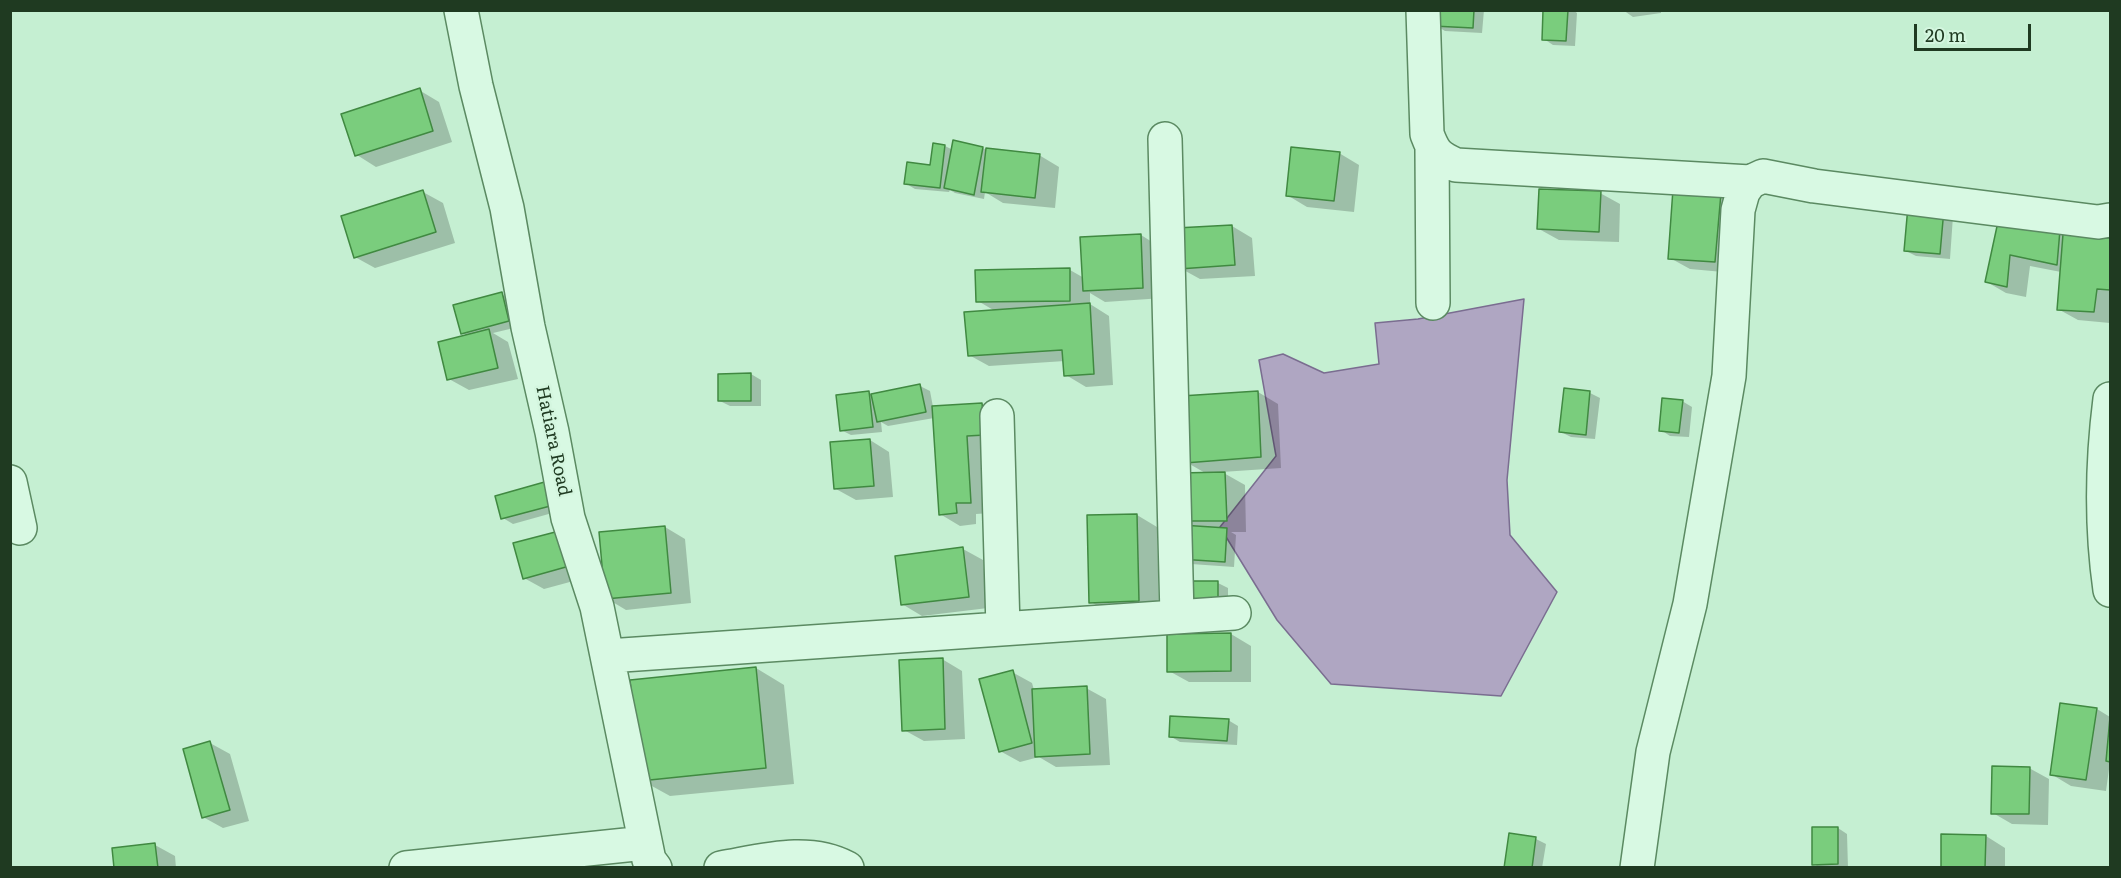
<!DOCTYPE html>
<html>
<head>
<meta charset="utf-8">
<style>
	body { margin:0 }
	#map { position:relative; width:2121px; height:878px; overflow:hidden; background:#c5efd2; font-family:Literata,serif }
	canvas { display:block }
	.frame { position:absolute; inset:0; border:12px solid #1f3a21; pointer-events:none }
	.scale { position:absolute; left:1914px; top:24px; width:117px; height:27px; box-sizing:border-box; border:3px solid #1f3a21; border-top:0; padding-left:8px; font-size:18px; line-height:21px; white-space:nowrap; color:#1f3a21; -webkit-text-stroke:4px #d4f6df; paint-order:stroke }
</style>
</head>
<body>
<div id="map">
<canvas width="2121" height="878"></canvas>
<div class="frame"></div>
<div class="scale">20 m</div>
</div>
<script>
const c = document.querySelector('canvas').getContext('2d');
c.lineJoin = 'round';
function fillPath(path, color) {
  c.fillStyle = color;
  c.fill(path, 'evenodd');
}
function strokePath(path, color, width, dash) {
  c.strokeStyle = color;
  c.lineWidth = width;
  c.lineCap = dash ? 'butt' : 'round';
  c.setLineDash(dash || []);
  c.stroke(path);
}
function label(font, color, halo, rows, align = 'center') {
  c.font = font + ' Literata,serif';
  c.lineWidth = 5;
  c.setLineDash([]);
  c.textBaseline = 'middle';
  c.strokeStyle = halo;
  c.fillStyle = color;
  for (const [text, x, y, turn = 0] of rows) {
    c.save();
    c.translate(x, y);
    c.rotate((+turn || 0) * Math.PI / 180);
    c.textAlign = isNaN(turn) ? turn : align;
    if (halo) c.strokeText(text, 0, 0);
    c.fillText(text, 0, 0);
    c.restore();
  }
}
const water = new Path2D(`
	M 1524,299 L 1507,480 L 1510,535 L 1557,592 L 1501,696 L 1331,684 L 1277,620 L 1220,527 L 1276,456 L 1259,360 L 1283,354 L 1324,373 L 1379,364 L 1375,323 L 1418,319 Z`);
fillPath(water, '#afa6c2');
strokePath(water, '#7a6d90', 1.5);
fillPath(new Path2D(`
	M 1436,10 L 1484,10 L 1482,33 L 1445,31 L 1435,25 Z
	M 1545,10 L 1573,10 L 1577,13 L 1575,46 L 1553,45 L 1544,39 Z
	M 1623,10 L 1661,10 L 1661,13 L 1633,17 Z
	M 419,90 L 439,102 L 452,142 L 376,167 L 357,155 Z
	M 935,144 L 945,146 L 953,150 L 983,148 L 987,151 L 1039,155 L 1059,167 L 1055,208 L 1003,203 L 985,192 L 984,199 L 955,193 L 950,190 L 949,192 L 915,189 L 905,183 L 931,167 Z
	M 1339,153 L 1359,165 L 1354,212 L 1307,207 L 1287,195 Z
	M 423,192 L 443,203 L 455,243 L 375,268 L 355,257 Z
	M 1600,193 L 1620,204 L 1619,242 L 1559,240 L 1539,229 Z
	M 1720,194 L 1740,206 L 1734,273 L 1690,269 L 1670,258 Z
	M 1944,210 L 1953,216 L 1950,259 L 1916,256 L 1906,251 Z
	M 2000,219 L 2060,231 L 2068,236 L 2110,239 L 2110,323 L 2078,320 L 2058,309 L 2061,272 L 2030,266 L 2026,297 L 2006,293 L 1987,282 Z
	M 1232,226 L 1252,238 L 1255,276 L 1200,279 L 1180,268 Z
	M 1141,235 L 1160,247 L 1163,298 L 1105,302 L 1090,293 L 1090,304 L 1109,316 L 1113,385 L 1086,387 L 1066,375 L 1065,361 L 989,366 L 969,355 L 995,311 L 978,301 L 1070,270 L 1084,278 Z
	M 501,294 L 511,300 L 518,327 L 493,333 L 508,342 L 518,379 L 469,390 L 449,379 L 467,336 L 463,333 Z
	M 751,374 L 761,380 L 761,406 L 730,406 L 720,401 Z
	M 920,386 L 930,391 L 933,407 L 982,404 L 1002,416 L 991,513 L 976,514 L 976,524 L 960,526 L 940,514 L 934,418 L 888,426 L 881,422 L 882,432 L 851,435 L 841,430 L 869,393 L 873,395 Z
	M 1258,392 L 1278,404 L 1281,468 L 1222,472 L 1245,485 L 1246,532 L 1231,532 L 1236,535 L 1234,567 L 1191,564 L 1195,527 L 1183,520 L 1207,474 L 1186,462 L 1182,398 Z
	M 1590,393 L 1600,398 L 1595,439 L 1571,437 L 1561,432 Z
	M 1682,401 L 1692,407 L 1689,437 L 1670,436 L 1661,430 Z
	M 870,440 L 889,452 L 893,497 L 856,500 L 836,489 Z
	M 548,483 L 563,510 L 513,524 L 503,518 Z
	M 1137,515 L 1157,527 L 1159,612 L 1111,614 L 1091,602 Z
	M 665,527 L 685,539 L 691,603 L 626,610 L 606,598 Z
	M 515,544 L 592,576 L 544,589 L 524,578 Z
	M 963,549 L 983,560 L 988,608 L 922,616 L 902,604 Z
	M 1218,583 L 1228,588 L 1228,610 L 1194,609 Z
	M 1231,634 L 1251,646 L 1251,682 L 1189,682 L 1169,671 L 1168,635 Z
	M 942,659 L 962,671 L 965,739 L 924,741 L 904,730 Z
	M 756,668 L 784,685 L 794,784 L 670,796 L 641,780 Z
	M 1012,672 L 1032,683 L 1034,690 L 1086,688 L 1106,699 L 1110,765 L 1056,767 L 1039,757 L 1020,762 L 1000,751 Z
	M 2097,709 L 2110,717 L 2110,762 L 2106,791 L 2071,786 L 2051,774 Z
	M 1228,720 L 1238,726 L 1237,745 L 1180,742 L 1170,736 Z
	M 210,743 L 230,754 L 249,821 L 223,828 L 203,817 Z
	M 2029,768 L 2049,779 L 2048,825 L 2012,824 L 1993,813 Z
	M 1838,828 L 1847,834 L 1848,868 L 1820,868 L 1814,864 Z
	M 1986,836 L 2005,848 L 2005,868 L 1942,868 Z
	M 1536,839 L 1546,844 L 1542,868 L 1505,868 Z
	M 155,845 L 175,856 L 176,868 L 116,868 Z`), '#0003');
const building = new Path2D(`
	M 1434,10 L 1474,10 L 1473,28 L 1433,26 Z
	M 1543,10 L 1568,10 L 1566,41 L 1542,40 Z
	M 420,88 L 433,131 L 355,156 L 341,114 Z
	M 953,140 L 983,147 L 974,195 L 944,188 Z
	M 933,143 L 945,145 L 940,188 L 904,184 L 907,162 L 930,165 Z
	M 1291,147 L 1340,152 L 1334,201 L 1286,196 Z
	M 986,148 L 1040,154 L 1035,198 L 981,192 Z
	M 1539,189 L 1601,191 L 1599,232 L 1537,229 Z
	M 1673,189 L 1721,193 L 1715,262 L 1668,259 Z
	M 423,190 L 436,232 L 354,258 L 341,216 Z
	M 1908,206 L 1944,209 L 1940,254 L 1904,251 Z
	M 1999,217 L 2060,230 L 2057,265 L 2010,255 L 2007,287 L 1985,282 Z
	M 1232,225 L 1235,265 L 1179,269 L 1176,228 Z
	M 1141,234 L 1143,288 L 1083,291 L 1080,237 Z
	M 2063,234 L 2110,238 L 2110,290 L 2097,289 L 2094,312 L 2057,310 Z
	M 1070,268 L 1070,301 L 976,302 L 975,270 Z
	M 502,292 L 509,321 L 461,334 L 453,305 Z
	M 1090,303 L 1094,374 L 1064,376 L 1062,350 L 968,356 L 964,312 Z
	M 489,329 L 498,368 L 447,380 L 438,342 Z
	M 751,373 L 751,401 L 718,401 L 718,374 Z
	M 920,384 L 926,412 L 877,422 L 871,394 Z
	M 1564,388 L 1590,391 L 1586,435 L 1559,432 Z
	M 869,391 L 873,427 L 840,431 L 836,395 Z
	M 1258,391 L 1261,457 L 1185,463 L 1181,396 Z
	M 1662,398 L 1683,400 L 1679,433 L 1659,431 Z
	M 982,403 L 985,435 L 967,436 L 971,503 L 956,503 L 957,513 L 939,515 L 932,406 Z
	M 870,439 L 874,486 L 834,489 L 830,442 Z
	M 1225,472 L 1227,521 L 1181,521 L 1180,473 Z
	M 548,481 L 554,505 L 501,519 L 495,496 Z
	M 1137,514 L 1139,601 L 1089,603 L 1087,515 Z
	M 1181,525 L 1227,528 L 1225,562 L 1179,559 Z
	M 665,526 L 671,593 L 605,599 L 599,532 Z
	M 563,530 L 573,565 L 523,579 L 513,543 Z
	M 963,547 L 969,597 L 901,605 L 895,556 Z
	M 1183,581 L 1218,581 L 1218,605 L 1182,604 Z
	M 1231,633 L 1231,671 L 1167,672 L 1167,634 Z
	M 943,658 L 945,729 L 902,731 L 899,660 Z
	M 756,667 L 766,768 L 640,781 L 630,680 Z
	M 1013,670 L 1032,743 L 999,752 L 979,679 Z
	M 1087,686 L 1090,754 L 1035,757 L 1032,689 Z
	M 2060,703 L 2097,708 L 2086,780 L 2050,775 Z
	M 1170,716 L 1229,719 L 1227,741 L 1169,737 Z
	M 2110,717 L 2110,762 L 2106,761 Z
	M 210,741 L 230,810 L 202,818 L 183,749 Z
	M 1992,766 L 2030,767 L 2029,814 L 1991,814 Z
	M 1812,827 L 1838,827 L 1838,864 L 1812,865 Z
	M 1509,833 L 1536,837 L 1532,868 L 1504,868 Z
	M 1941,834 L 1986,835 L 1985,868 L 1941,868 Z
	M 155,843 L 158,868 L 114,868 L 112,848 Z`);
fillPath(building, '#7acd7d');
strokePath(building, '#408941', 1.5);
const minor = new Path2D(`
	M 461,10 L 476,86 L 507,208 L 528,327 L 552,432 L 568,518 L 597,607 L 649,860 L 655,868
	M 1423,10 L 1427,134 C 1434,153 1437,156 1456,165 L 1750,182
	M 1165,139 L 1177,616
	M 1432,150 L 1433,303
	M 2110,399 C 2102,462 2101,527 2110,590
	M 997,416 L 1003,628
	M 10,482 L 20,528
	M 608,656 L 1234,613
	M 406,868 L 645,843
	M 721,868 C 762,861 808,847 847,868
	M 1637,868 L 1653,752 L 1690,604 L 1729,376 L 1738,210 L 1743,192 L 1750,182 L 1763,176 L 1814,186 L 2098,222 L 2110,220`);
strokePath(minor, '#5b8a62', 36);
strokePath(minor, '#d8f9e3', 33);
label('18px', '#1f3a21', '#d4f6df', [
	["Hatiara Road",553,441,78]
]);
</script>
</body>
</html>
